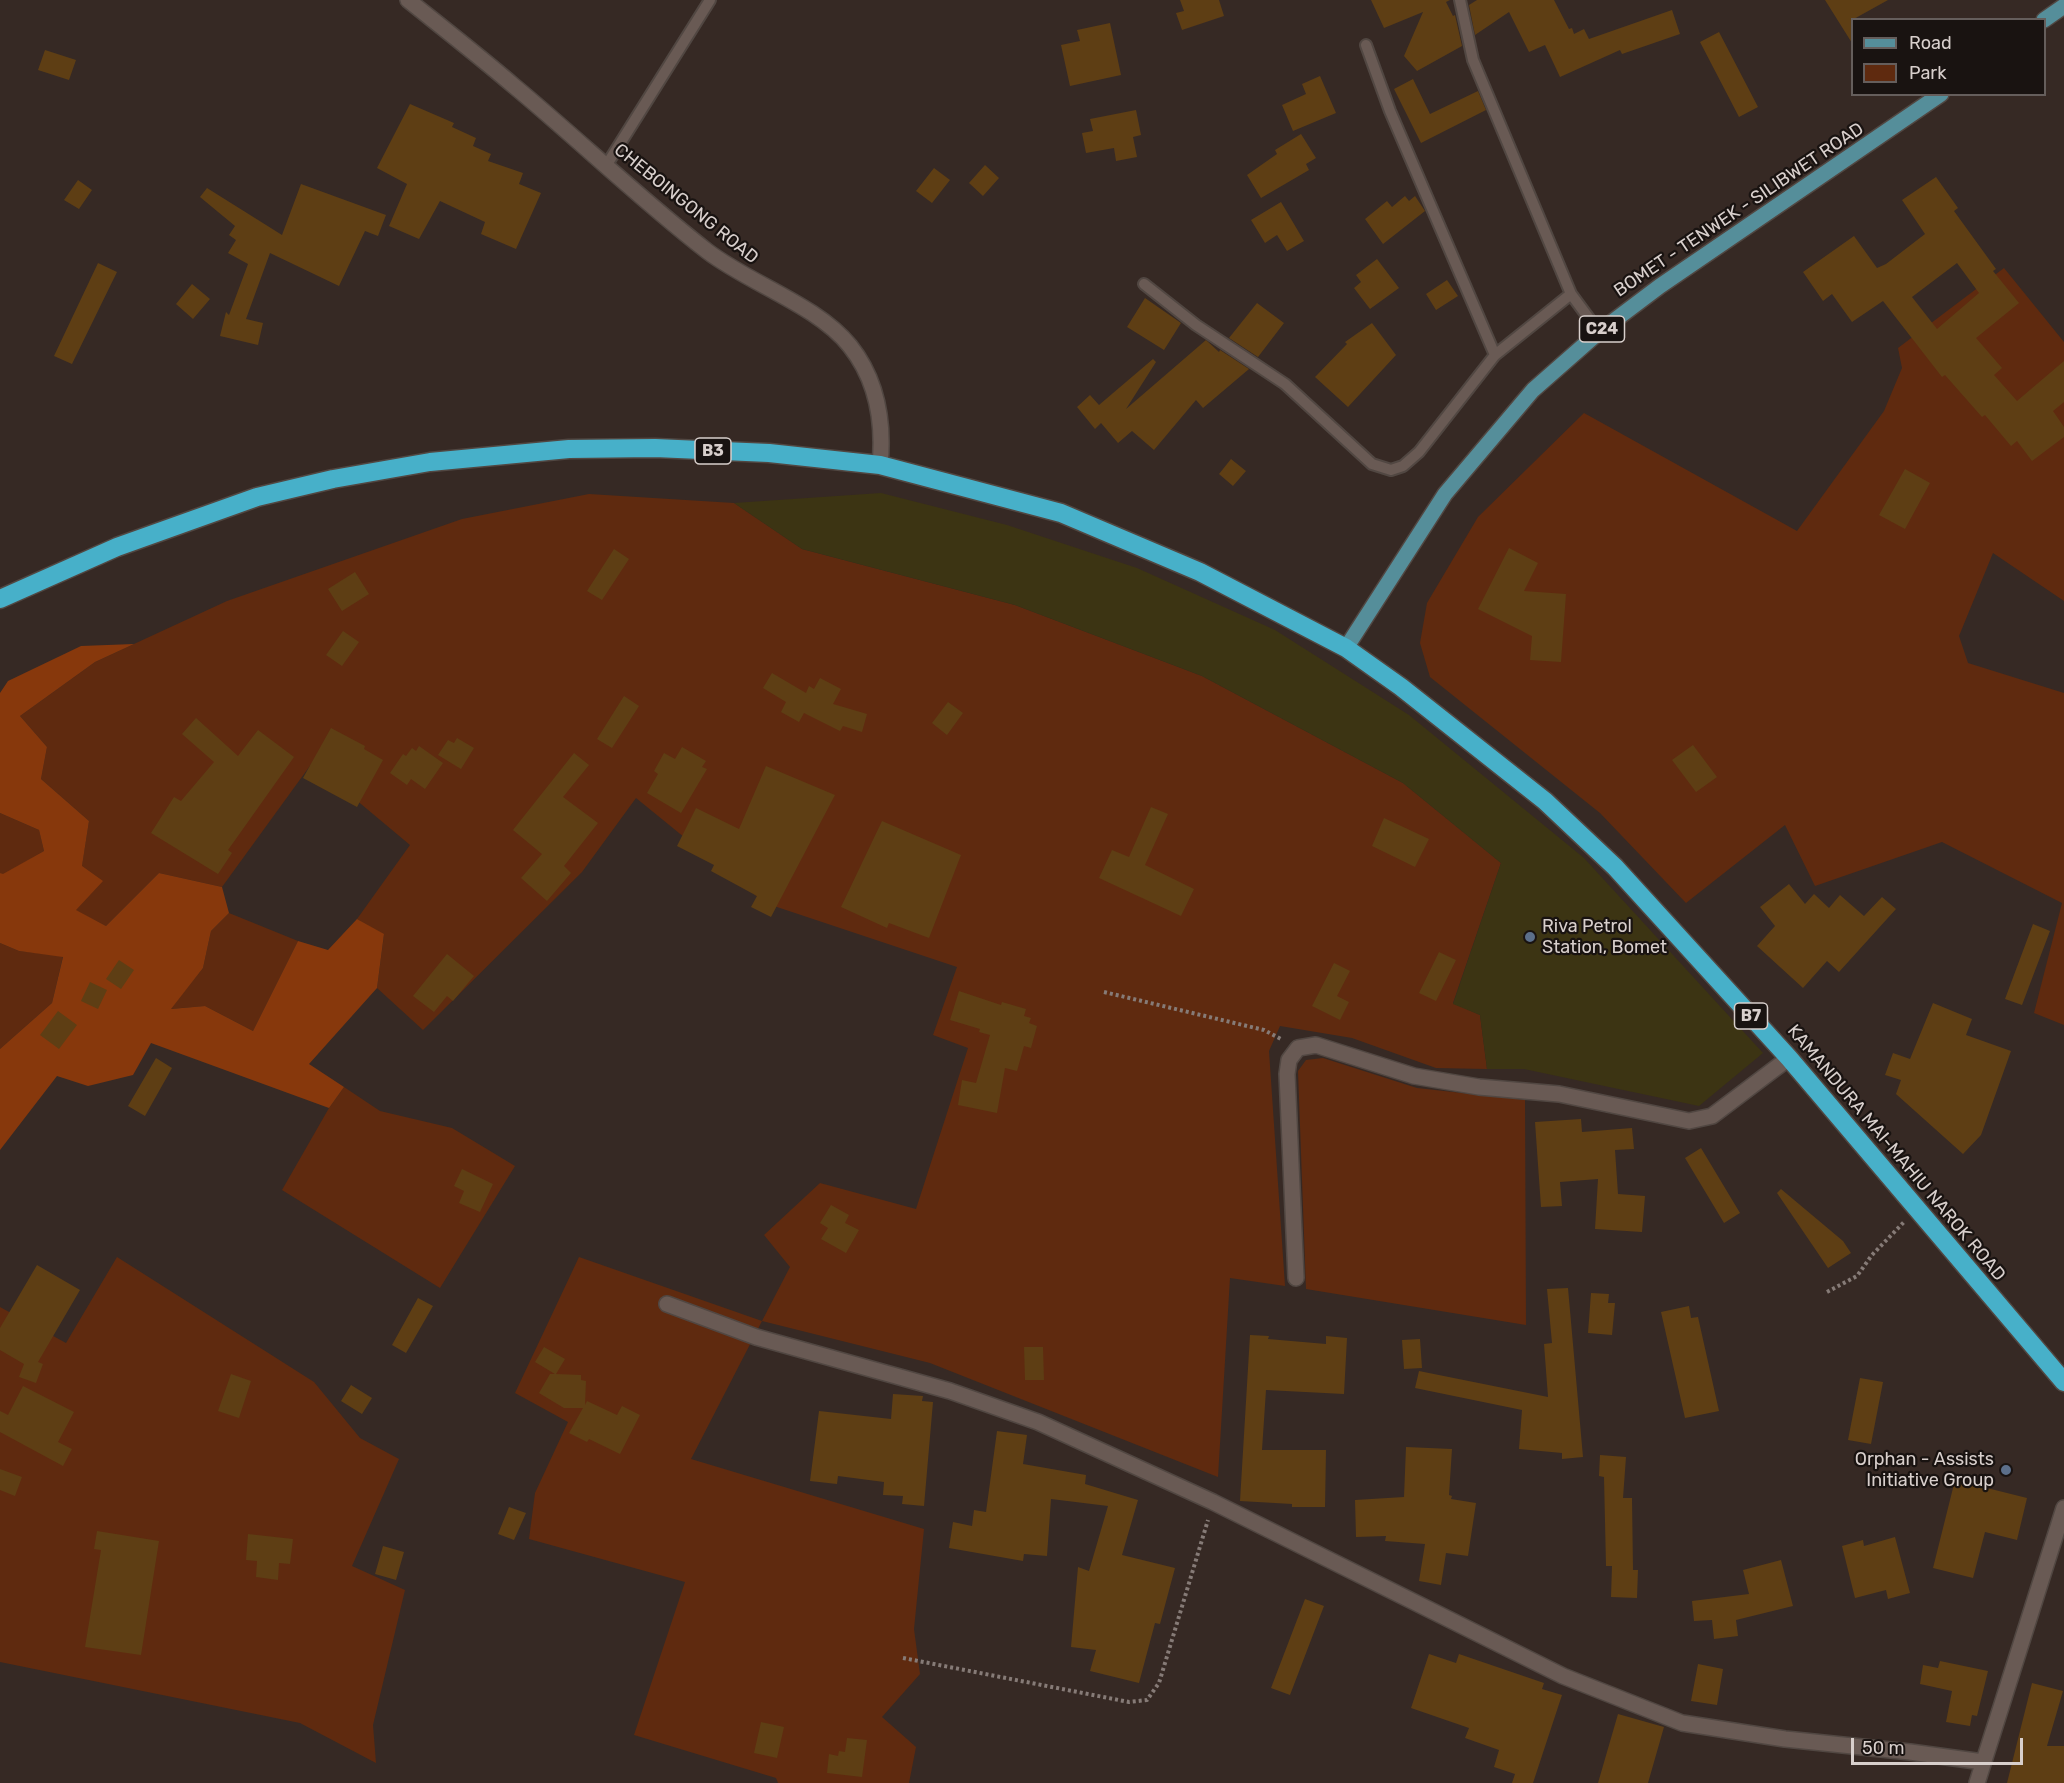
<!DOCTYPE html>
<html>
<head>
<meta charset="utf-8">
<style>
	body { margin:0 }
	#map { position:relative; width:2064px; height:1783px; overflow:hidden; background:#362924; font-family:Rubik,sans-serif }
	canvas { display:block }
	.legend { position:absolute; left:1851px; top:18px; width:195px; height:78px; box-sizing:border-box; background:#191311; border:2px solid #655e5c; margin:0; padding:8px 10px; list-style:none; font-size:18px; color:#d8cfcc }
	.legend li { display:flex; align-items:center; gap:12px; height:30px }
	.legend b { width:30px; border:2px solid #655e5c }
	.scale { position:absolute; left:1851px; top:1738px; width:172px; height:27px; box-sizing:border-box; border:3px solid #d8cfcc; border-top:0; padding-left:8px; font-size:18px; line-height:21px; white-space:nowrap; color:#d8cfcc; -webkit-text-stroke:4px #191311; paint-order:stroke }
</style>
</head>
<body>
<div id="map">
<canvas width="2064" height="1783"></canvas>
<ul class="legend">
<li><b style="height:8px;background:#558e9a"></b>Road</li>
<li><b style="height:16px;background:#5f2a0f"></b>Park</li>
</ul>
<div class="scale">50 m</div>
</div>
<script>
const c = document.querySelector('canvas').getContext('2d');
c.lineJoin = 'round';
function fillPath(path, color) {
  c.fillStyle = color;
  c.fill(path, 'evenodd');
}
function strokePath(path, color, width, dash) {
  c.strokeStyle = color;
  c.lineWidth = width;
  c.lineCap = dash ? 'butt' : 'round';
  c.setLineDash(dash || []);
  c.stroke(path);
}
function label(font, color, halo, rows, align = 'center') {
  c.font = font + ' Rubik,sans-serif';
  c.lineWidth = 4.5;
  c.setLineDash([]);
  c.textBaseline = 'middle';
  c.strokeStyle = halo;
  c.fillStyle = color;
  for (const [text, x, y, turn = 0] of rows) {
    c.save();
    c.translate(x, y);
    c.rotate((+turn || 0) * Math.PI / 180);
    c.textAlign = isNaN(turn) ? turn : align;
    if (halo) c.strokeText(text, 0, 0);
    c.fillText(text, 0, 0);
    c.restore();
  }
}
fillPath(new Path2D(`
	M 2004,268 L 2064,342 L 2064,601 L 1993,553 L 1959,636 L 1968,663 L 2064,693 L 2064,1025 L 2034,1013 L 2062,903 L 1942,842 L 1815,886 L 1785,825 L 1686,903 L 1600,813 L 1430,677 L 1420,643 L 1427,603 L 1478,517 L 1584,413 L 1797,531 L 1884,411 L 1902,368 L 1898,348 Z
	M 589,494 L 734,503 L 802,549 L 1015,605 L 1202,676 L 1403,783 L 1501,863 L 1453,1003 L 1480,1015 L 1487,1069 L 1436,1068 L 1352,1038 L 1280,1026 L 1269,1051 L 1285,1286 L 1230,1278 L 1218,1477 L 930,1363 L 762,1321 L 691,1459 L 924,1529 L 914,1629 L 920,1674 L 882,1717 L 916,1747 L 909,1783 L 778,1783 L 776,1778 L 634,1735 L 685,1582 L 529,1539 L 535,1493 L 568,1422 L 515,1393 L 579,1257 L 762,1321 L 790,1267 L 764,1235 L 820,1183 L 916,1209 L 968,1048 L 933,1035 L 957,967 L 765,903 L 636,798 L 582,872 L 423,1030 L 377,988 L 384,935 L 357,919 L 410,845 L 312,763 L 222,887 L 159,873 L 106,926 L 75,910 L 89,821 L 41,779 L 47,747 L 20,716 L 95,662 L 227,601 L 462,519 Z
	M 0,813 L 39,830 L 44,851 L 3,875 L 0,873 Z
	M 229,913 L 298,941 L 253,1031 L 205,1006 L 170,1009 L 203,968 L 211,931 Z
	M 0,943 L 19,951 L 63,956 L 52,1003 L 0,1049 Z
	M 1323,1058 L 1417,1088 L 1525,1100 L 1526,1325 L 1306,1289 L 1298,1071 L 1306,1060 Z
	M 344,1087 L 380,1111 L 452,1128 L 515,1166 L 440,1288 L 282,1190 L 329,1108 Z
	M 117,1257 L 314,1382 L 360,1438 L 399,1459 L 352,1566 L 405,1590 L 373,1725 L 376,1763 L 300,1723 L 0,1662 L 0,1307 L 66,1343 Z`), '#5f2a0f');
fillPath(new Path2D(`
	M 134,644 L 95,662 L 20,716 L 47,747 L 41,779 L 89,821 L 82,866 L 103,881 L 76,910 L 106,926 L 159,873 L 222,887 L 229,913 L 211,931 L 203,968 L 171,1009 L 205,1006 L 253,1031 L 298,941 L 328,950 L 357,919 L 384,934 L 377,988 L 309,1064 L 344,1087 L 329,1108 L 151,1043 L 133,1075 L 88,1086 L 57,1076 L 0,1150 L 0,1049 L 52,1003 L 63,957 L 19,951 L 0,943 L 0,873 L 3,874 L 44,851 L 39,830 L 0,813 L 0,693 L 8,681 L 81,646 Z`), '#87380c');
fillPath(new Path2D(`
	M 881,493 L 1007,525 L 1137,568 L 1275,630 L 1409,715 L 1584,858 L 1763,1053 L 1699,1106 L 1524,1069 L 1487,1069 L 1480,1015 L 1453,1004 L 1501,863 L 1403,783 L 1202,676 L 1015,605 L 802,549 L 734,503 Z`), '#3c3413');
fillPath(new Path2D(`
	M 1180,0 L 1219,0 L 1224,16 L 1182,30 L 1176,13 L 1184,11 Z
	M 1371,0 L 1450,0 L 1446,2 L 1453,16 L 1455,15 L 1462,46 L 1417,71 L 1404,56 L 1423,12 L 1384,28 Z
	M 1477,0 L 1554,0 L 1569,29 L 1572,28 L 1574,34 L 1584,29 L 1589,39 L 1672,10 L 1680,34 L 1622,54 L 1620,50 L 1560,77 L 1545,45 L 1529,52 L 1509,12 L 1475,35 L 1469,5 Z
	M 1825,0 L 1888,0 L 1852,20 L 1852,43 Z
	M 1110,23 L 1121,75 L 1070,86 L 1061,45 L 1080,41 L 1077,30 Z
	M 1719,32 L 1758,107 L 1739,117 L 1700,42 Z
	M 45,50 L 76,60 L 69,80 L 38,70 Z
	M 1320,76 L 1336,113 L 1293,131 L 1282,105 L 1306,94 L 1302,84 Z
	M 1413,79 L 1430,114 L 1478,91 L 1486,110 L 1421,143 L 1394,89 Z
	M 410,104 L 454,123 L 452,127 L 476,138 L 473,146 L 491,154 L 488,161 L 523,173 L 519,184 L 541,193 L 516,249 L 481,234 L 485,222 L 440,201 L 419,239 L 389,226 L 407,184 L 377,168 Z
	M 1136,110 L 1141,135 L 1133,137 L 1137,157 L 1116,161 L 1114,148 L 1086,153 L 1082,133 L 1093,131 L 1090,119 Z
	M 1301,134 L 1316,158 L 1306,164 L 1309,170 L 1261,198 L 1247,175 L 1277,154 L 1275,150 Z
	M 985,165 L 999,178 L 983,196 L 969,183 Z
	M 934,168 L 950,180 L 932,203 L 916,191 Z
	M 1936,177 L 1958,208 L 1954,211 L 1996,269 L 1993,271 L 2019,303 L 1976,338 L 2002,368 L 1994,375 L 2017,401 L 2064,361 L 2064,402 L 2053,411 L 2064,427 L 2064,437 L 2032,461 L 2017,441 L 2011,446 L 1985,415 L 1982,417 L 1945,375 L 1942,377 L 1883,301 L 1852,322 L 1832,294 L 1823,301 L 1803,272 L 1854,236 L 1877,268 L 1886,264 L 1925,234 L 1902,200 ZM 1957,263 L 1979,293 L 1937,329 L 1912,297 Z
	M 78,180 L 92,190 L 79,209 L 64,200 Z
	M 301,184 L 386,215 L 378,236 L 365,231 L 339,286 L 270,253 L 246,319 L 263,323 L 258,345 L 220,336 L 226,312 L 229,315 L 248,264 L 228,253 L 236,240 L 229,235 L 235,226 L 200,197 L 207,188 L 282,235 Z
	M 1405,196 L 1409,201 L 1415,196 L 1425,211 L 1383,244 L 1365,219 L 1387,201 L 1392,207 Z
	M 1281,202 L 1304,241 L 1287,251 L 1277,235 L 1265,243 L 1251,220 Z
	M 1377,259 L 1399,288 L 1370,309 L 1354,288 L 1361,282 L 1356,275 Z
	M 98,263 L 117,272 L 72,364 L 54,356 Z
	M 1447,280 L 1458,296 L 1436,310 L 1426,294 Z
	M 192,284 L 210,299 L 193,319 L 176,304 Z
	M 1145,298 L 1181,323 L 1164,350 L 1127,327 Z
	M 1257,303 L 1284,323 L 1258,357 L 1229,338 Z
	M 1372,323 L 1396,355 L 1348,407 L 1315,377 L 1347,344 L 1345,342 Z
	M 1206,340 L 1219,352 L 1220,350 L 1249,369 L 1203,408 L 1196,400 L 1154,450 L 1132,431 L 1118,443 L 1101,423 L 1095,429 L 1077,407 L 1090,395 L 1099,405 L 1153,359 L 1156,362 L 1126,409 Z
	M 1231,459 L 1246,471 L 1233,486 L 1219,474 Z
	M 1905,469 L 1930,483 L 1905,529 L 1879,515 Z
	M 1509,548 L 1538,563 L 1524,591 L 1566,594 L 1561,662 L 1530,660 L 1532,636 L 1478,609 Z
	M 614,549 L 629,559 L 602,600 L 587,591 Z
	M 355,572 L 369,594 L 342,611 L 328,589 Z
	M 343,631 L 359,642 L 342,666 L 326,655 Z
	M 772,673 L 806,693 L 809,686 L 814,689 L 820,678 L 841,689 L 833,704 L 867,714 L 862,732 L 843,726 L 840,731 L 804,713 L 799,722 L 781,712 L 786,702 L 763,688 Z
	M 624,696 L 639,706 L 612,748 L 597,739 Z
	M 948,702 L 963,713 L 947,735 L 932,723 Z
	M 196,718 L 238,756 L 258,730 L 294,757 L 228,850 L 232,853 L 218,874 L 151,833 L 174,797 L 181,801 L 214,762 L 182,734 Z
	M 331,728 L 365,746 L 364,749 L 383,760 L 357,807 L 303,778 Z
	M 457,738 L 474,748 L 461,769 L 438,755 L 448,740 L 454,743 Z
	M 1693,745 L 1717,777 L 1696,792 L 1672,760 Z
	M 419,746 L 443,763 L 425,789 L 411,779 L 407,785 L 390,773 L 403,754 L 406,756 L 412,748 L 416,751 Z
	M 682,747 L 706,761 L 702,767 L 707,769 L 681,813 L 647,793 L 658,774 L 654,771 L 664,753 L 675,759 Z
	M 574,753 L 589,765 L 563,797 L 598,823 L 564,866 L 571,873 L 547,901 L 521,878 L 542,854 L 513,830 Z
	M 766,766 L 835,795 L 771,917 L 751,907 L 757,896 L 711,871 L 714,865 L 677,846 L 696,808 L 739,829 Z
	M 1151,807 L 1168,814 L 1145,865 L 1194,889 L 1181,916 L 1099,878 L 1112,850 L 1129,857 Z
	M 1384,818 L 1429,839 L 1415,867 L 1372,846 Z
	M 882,821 L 961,855 L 929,938 L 889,923 L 887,928 L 841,907 Z
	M 1789,884 L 1805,904 L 1814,894 L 1829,908 L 1840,895 L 1864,916 L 1882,897 L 1896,909 L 1839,972 L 1827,961 L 1803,988 L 1757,946 L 1775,926 L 1760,907 Z
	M 2033,924 L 2050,931 L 2022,1005 L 2005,999 Z
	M 1439,952 L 1456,960 L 1436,1001 L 1419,993 Z
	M 447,954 L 474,976 L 453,1001 L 447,996 L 434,1012 L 413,996 Z
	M 119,960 L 134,970 L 121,989 L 106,979 Z
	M 1334,963 L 1350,971 L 1337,996 L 1349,1002 L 1340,1020 L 1312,1006 Z
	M 90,982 L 107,990 L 98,1009 L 81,1001 Z
	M 959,991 L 1001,1005 L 1002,1002 L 1026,1009 L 1024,1016 L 1031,1018 L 1029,1023 L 1037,1026 L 1031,1048 L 1024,1046 L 1017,1071 L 1005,1068 L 997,1113 L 958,1105 L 962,1080 L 976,1083 L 990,1035 L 979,1032 L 980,1029 L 950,1020 Z
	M 1933,1003 L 1972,1019 L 1966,1035 L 2011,1051 L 1981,1135 L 1963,1154 L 1896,1094 L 1901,1080 L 1885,1075 L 1893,1053 L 1910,1059 Z
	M 58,1011 L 77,1025 L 59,1049 L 40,1035 Z
	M 156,1058 L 172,1068 L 145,1116 L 128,1106 Z
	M 1581,1119 L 1582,1132 L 1632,1128 L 1634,1149 L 1615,1150 L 1618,1194 L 1645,1196 L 1642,1232 L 1595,1229 L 1598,1179 L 1560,1182 L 1562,1206 L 1541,1207 L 1535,1122 Z
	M 1701,1148 L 1740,1213 L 1724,1223 L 1685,1158 Z
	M 462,1169 L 493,1184 L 480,1212 L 459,1203 L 464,1191 L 454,1186 Z
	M 1781,1189 L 1843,1241 L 1851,1253 L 1828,1268 L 1777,1193 Z
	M 831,1205 L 849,1215 L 845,1223 L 859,1230 L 846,1253 L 821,1239 L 828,1228 L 820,1223 Z
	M 37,1265 L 80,1290 L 38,1362 L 43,1364 L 36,1383 L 19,1377 L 24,1364 L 0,1350 L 0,1328 Z
	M 1568,1288 L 1583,1457 L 1562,1459 L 1562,1453 L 1519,1449 L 1522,1410 L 1415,1388 L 1419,1371 L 1548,1397 L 1544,1344 L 1552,1343 L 1547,1289 Z
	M 1591,1293 L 1609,1294 L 1608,1303 L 1615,1303 L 1612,1335 L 1588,1333 Z
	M 418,1298 L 433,1306 L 406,1353 L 392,1345 Z
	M 1689,1306 L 1691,1318 L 1698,1317 L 1719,1411 L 1685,1418 L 1661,1312 Z
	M 1250,1335 L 1269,1336 L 1268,1339 L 1326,1344 L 1326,1336 L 1347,1338 L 1344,1394 L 1266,1390 L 1262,1450 L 1326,1450 L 1325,1507 L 1292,1507 L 1292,1504 L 1240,1501 Z
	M 1420,1339 L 1422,1368 L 1404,1369 L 1402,1340 Z
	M 544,1347 L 565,1359 L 556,1374 L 581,1375 L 581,1380 L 586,1381 L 585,1405 L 587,1401 L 617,1415 L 622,1406 L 640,1415 L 620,1454 L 589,1439 L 587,1442 L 569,1433 L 583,1408 L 564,1408 L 539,1393 L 550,1374 L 555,1374 L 535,1362 Z
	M 1024,1347 L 1043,1347 L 1044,1380 L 1025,1380 Z
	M 231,1374 L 251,1381 L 239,1418 L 218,1411 Z
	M 1860,1378 L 1883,1382 L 1871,1444 L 1848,1440 Z
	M 351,1385 L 372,1398 L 362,1414 L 341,1401 Z
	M 23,1386 L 74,1412 L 58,1442 L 72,1449 L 63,1466 L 0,1432 L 0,1411 L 8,1415 Z
	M 893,1394 L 923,1396 L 922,1401 L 933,1402 L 924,1506 L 902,1504 L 903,1496 L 883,1495 L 884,1482 L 838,1476 L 837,1484 L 810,1481 L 819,1411 L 891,1419 Z
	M 997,1431 L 1027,1435 L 1023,1464 L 1086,1475 L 1085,1484 L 1138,1500 L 1122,1555 L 1175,1568 L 1160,1624 L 1155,1623 L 1139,1683 L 1090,1671 L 1096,1650 L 1071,1647 L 1078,1567 L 1089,1571 L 1108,1506 L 1051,1499 L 1047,1556 L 1024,1554 L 1023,1561 L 949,1548 L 953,1522 L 972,1526 L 974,1510 L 986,1512 Z
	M 1406,1447 L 1452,1449 L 1449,1495 L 1452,1496 L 1451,1499 L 1476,1503 L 1468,1556 L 1446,1553 L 1441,1585 L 1419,1581 L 1425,1544 L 1385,1541 L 1386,1536 L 1356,1537 L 1355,1500 L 1404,1497 Z
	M 1600,1455 L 1626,1457 L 1623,1498 L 1632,1498 L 1633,1570 L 1638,1570 L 1637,1598 L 1611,1597 L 1612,1566 L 1606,1566 L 1604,1477 L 1599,1476 Z
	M 0,1469 L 22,1477 L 15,1496 L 0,1490 Z
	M 1955,1480 L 2027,1498 L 2017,1540 L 1985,1532 L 1973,1578 L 1933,1568 Z
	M 509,1507 L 526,1513 L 514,1540 L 498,1534 Z
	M 97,1531 L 159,1541 L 141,1655 L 85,1647 L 101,1550 L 94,1549 Z
	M 248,1534 L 293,1539 L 290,1564 L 279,1563 L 278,1580 L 256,1577 L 257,1561 L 246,1560 Z
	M 1895,1537 L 1910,1593 L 1888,1599 L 1886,1590 L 1855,1598 L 1842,1546 L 1863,1540 L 1864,1546 Z
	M 383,1546 L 404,1552 L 396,1580 L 375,1574 Z
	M 1781,1560 L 1793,1606 L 1736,1620 L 1738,1636 L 1714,1639 L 1712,1620 L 1694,1621 L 1692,1601 L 1749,1594 L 1743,1570 Z
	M 1305,1599 L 1324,1606 L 1290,1695 L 1271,1688 Z
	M 1429,1654 L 1456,1663 L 1459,1654 L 1544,1683 L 1542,1689 L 1562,1695 L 1533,1783 L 1512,1783 L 1515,1774 L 1494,1767 L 1499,1750 L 1465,1738 L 1469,1728 L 1411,1708 Z
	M 1940,1661 L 1988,1671 L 1977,1716 L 1972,1715 L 1970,1726 L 1946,1722 L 1952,1691 L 1920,1684 L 1923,1665 L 1938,1668 Z
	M 1698,1664 L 1723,1669 L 1717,1705 L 1691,1701 Z
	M 2032,1683 L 2063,1691 L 2047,1746 L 2064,1746 L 2064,1783 L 2007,1783 Z
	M 1618,1714 L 1664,1727 L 1648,1783 L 1598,1783 Z
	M 761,1722 L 784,1727 L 777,1758 L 754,1753 Z
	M 847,1738 L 867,1740 L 862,1777 L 827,1773 L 829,1754 L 838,1756 L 839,1751 L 845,1752 Z`), '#5e3e14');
const lane = new Path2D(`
	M 1460,0 L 1473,60 L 1571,294 L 1599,332
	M 1366,45 L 1390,111 L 1495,355
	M 606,166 L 710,0
	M 1144,284 L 1196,325 L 1285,384 L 1372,464 L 1391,470 L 1403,466 L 1419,452 L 1495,355 L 1571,294`);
const street = new Path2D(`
	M 408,0 C 443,28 479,56 514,86 C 579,140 640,199 707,251 C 750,284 817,305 850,346 C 877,380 884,423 880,465
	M 1296,1278 L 1287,1074 L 1289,1060 L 1298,1048 L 1316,1045 L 1414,1076 L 1479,1087 L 1559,1094 L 1689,1121 L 1712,1116 L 1789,1058
	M 667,1304 L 756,1337 L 950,1391 L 1038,1422 L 1213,1502 L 1563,1676 L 1682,1723 L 1785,1739 L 1910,1752 L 1983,1762
	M 1977,1783 L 2064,1508`);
const primary = new Path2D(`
	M 2044,20 L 2064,6
	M 1346,648 L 1445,494 L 1533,390 L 1599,332 L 1660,286 L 1941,94`);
const highway = new Path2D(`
	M 0,599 L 117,547 L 257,497 L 333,479 L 430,462 L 569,449 L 655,448 L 769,453 L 880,465 L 1061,513 L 1200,572 L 1346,648 L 1401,687 L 1545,801 L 1615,867 L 1789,1058 L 2064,1382`);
strokePath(lane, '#514742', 14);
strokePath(street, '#514742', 18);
strokePath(primary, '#514742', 18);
strokePath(highway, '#514742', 21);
strokePath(new Path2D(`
	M 1104,992 L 1264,1030 L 1281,1039
	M 1827,1292 L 1857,1276 L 1872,1255 L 1904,1222
	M 903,1658 L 1129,1702 L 1147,1700 L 1159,1683 L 1208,1520`), '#867b77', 4, [3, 3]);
strokePath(lane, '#695a54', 10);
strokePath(street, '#695a54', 15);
strokePath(primary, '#558e9a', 15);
strokePath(highway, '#47b0c9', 18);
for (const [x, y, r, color] of [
	[1530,937,6,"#5c6f8a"],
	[2006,1470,6,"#5c6f8a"]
]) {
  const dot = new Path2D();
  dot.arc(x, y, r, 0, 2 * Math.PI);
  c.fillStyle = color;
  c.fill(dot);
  strokePath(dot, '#191311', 2);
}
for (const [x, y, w] of [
	[1602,329,45],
	[713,451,36],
	[1751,1016,33]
]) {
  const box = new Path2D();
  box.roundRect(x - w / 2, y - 13, w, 26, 4.5);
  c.fillStyle = '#191311';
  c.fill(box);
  strokePath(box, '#d8cfcc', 1.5);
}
label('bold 16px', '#d8cfcc', null, [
	["C24",1602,329],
	["B3",713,451],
	["B7",1751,1016]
]);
label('18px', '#d8cfcc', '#191311', [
	["CHEBOINGONG ROAD",686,204,39],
	["BOMET - TENWEK - SILIBWET ROAD",1739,210,-34],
	["KAMANDURA MAI-MAHIU NAROK ROAD",1896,1153,50]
]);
label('18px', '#d8cfcc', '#191311', [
	["Riva Petrol",1542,927],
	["Station, Bomet",1542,948],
	["Orphan - Assists",1994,1460,"right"],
	["Initiative Group",1994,1481,"right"]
], 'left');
</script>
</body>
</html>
